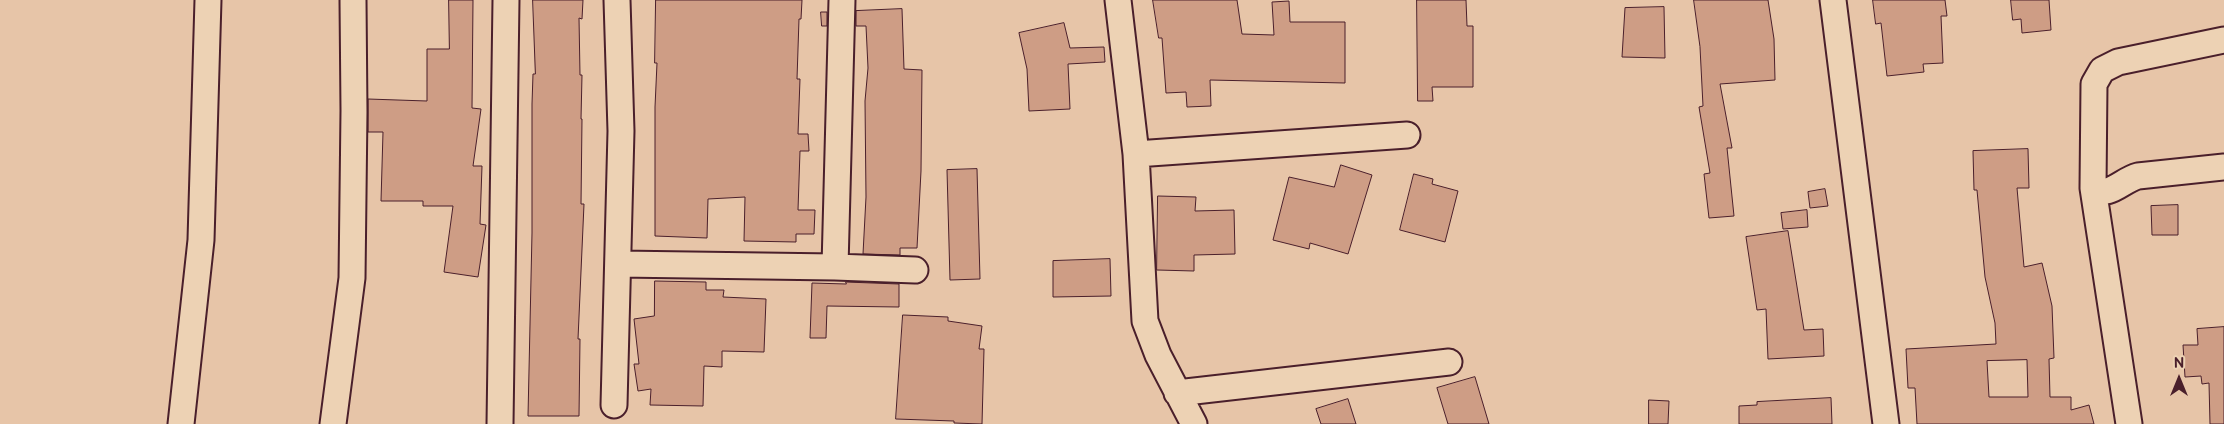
<!DOCTYPE html>
<html>
<head>
<meta charset="utf-8">
<style>
	body { margin:0 }
	#map { position:relative; width:2224px; height:424px; overflow:hidden; background:#e7c5a8; font-family:"Balsamiq Sans",sans-serif }
	canvas { display:block }
	.north { position:absolute; left:2154px; top:354px; width:50px; height:50px; -webkit-text-stroke:4px #edd2b4; paint-order:stroke; rotate:0deg; font-size:14px; font-weight:700; line-height:20px; text-align:center; color:#4a1f2b }
	.north::after { content:''; display:block; margin:auto; width:18px; height:22px; background:#4a1f2b; clip-path:polygon(50% 0,100% 100%,50% 72%,0 100%) }
</style>
</head>
<body>
<div id="map">
<canvas width="2224" height="424"></canvas>
<div class="north">N</div>
</div>
<script>
const c = document.querySelector('canvas').getContext('2d');
c.lineJoin = 'round';
function fillPath(path, color) {
  c.fillStyle = color;
  c.fill(path, 'evenodd');
}
function strokePath(path, color, width, dash) {
  c.strokeStyle = color;
  c.lineWidth = width;
  c.lineCap = dash ? 'butt' : 'round';
  c.setLineDash(dash || []);
  c.stroke(path);
}
const building = new Path2D(`
	M 449,0 L 473,0 L 472,108 L 481,109 L 473,166 L 482,166 L 480,224 L 486,225 L 478,277 L 444,272 L 453,206 L 423,206 L 423,201 L 381,201 L 383,132 L 368,132 L 368,99 L 427,101 L 427,49 L 449,49 Z
	M 533,0 L 583,0 L 582,19 L 579,18 L 580,75 L 582,75 L 581,119 L 582,119 L 581,204 L 584,204 L 578,339 L 580,339 L 579,416 L 528,416 L 532,233 L 532,104 L 533,74 L 535,74 Z
	M 656,0 L 802,0 L 801,19 L 799,19 L 797,79 L 800,79 L 798,134 L 808,134 L 809,151 L 800,151 L 798,210 L 815,210 L 814,234 L 796,234 L 796,242 L 744,241 L 745,197 L 708,199 L 707,238 L 655,236 L 655,107 L 657,63 L 655,63 Z
	M 1153,0 L 1237,0 L 1242,34 L 1274,35 L 1272,2 L 1289,1 L 1290,22 L 1345,22 L 1345,83 L 1210,80 L 1211,106 L 1187,107 L 1186,92 L 1166,93 L 1162,38 L 1159,38 Z
	M 1417,0 L 1466,0 L 1467,26 L 1473,26 L 1473,87 L 1432,87 L 1433,101 L 1418,101 Z
	M 1694,0 L 1768,0 L 1774,39 L 1775,80 L 1720,84 L 1732,148 L 1727,148 L 1734,216 L 1709,218 L 1704,174 L 1710,173 L 1699,107 L 1703,106 L 1700,47 Z
	M 1873,0 L 1945,0 L 1947,16 L 1941,16 L 1943,63 L 1923,64 L 1924,72 L 1887,76 L 1881,23 L 1876,24 Z
	M 2011,0 L 2049,0 L 2051,30 L 2022,33 L 2021,19 L 2013,20 Z
	M 1664,7 L 1665,58 L 1622,57 L 1625,8 Z
	M 902,9 L 904,69 L 922,70 L 921,171 L 917,248 L 900,248 L 900,255 L 863,254 L 866,197 L 865,101 L 868,68 L 866,26 L 856,26 L 856,11 Z
	M 821,12 L 827,12 L 827,26 L 822,26 Z
	M 1064,23 L 1070,48 L 1104,47 L 1105,62 L 1068,64 L 1070,109 L 1029,111 L 1027,69 L 1019,33 Z
	M 2028,149 L 2029,188 L 2017,188 L 2024,267 L 2042,263 L 2052,306 L 2054,358 L 2049,359 L 2050,397 L 2071,397 L 2071,410 L 2089,405 L 2094,424 L 1917,424 L 1915,388 L 1908,388 L 1906,349 L 1996,344 L 1995,323 L 1985,277 L 1977,190 L 1974,190 L 1973,151 ZM 2027,360 L 2028,397 L 1989,397 L 1987,361 Z
	M 1341,165 L 1372,175 L 1348,254 L 1310,243 L 1309,249 L 1273,240 L 1289,177 L 1334,187 Z
	M 977,169 L 980,279 L 950,280 L 947,170 Z
	M 1414,174 L 1433,179 L 1432,184 L 1458,191 L 1445,242 L 1400,230 Z
	M 1825,189 L 1828,206 L 1810,208 L 1808,192 Z
	M 1158,196 L 1196,197 L 1195,211 L 1234,210 L 1235,254 L 1194,255 L 1194,271 L 1157,270 Z
	M 2178,205 L 2178,235 L 2152,235 L 2151,206 Z
	M 1807,210 L 1808,227 L 1783,229 L 1781,213 Z
	M 1788,231 L 1804,330 L 1823,329 L 1824,356 L 1768,359 L 1766,309 L 1757,310 L 1746,237 Z
	M 1110,259 L 1111,296 L 1053,297 L 1053,261 Z
	M 655,281 L 706,282 L 706,290 L 724,290 L 723,297 L 766,299 L 764,352 L 722,351 L 722,367 L 704,366 L 703,406 L 650,405 L 651,389 L 638,391 L 634,364 L 639,364 L 634,319 L 654,316 Z
	M 846,282 L 899,284 L 899,307 L 827,306 L 826,338 L 810,338 L 812,283 L 846,284 Z
	M 903,315 L 948,317 L 948,321 L 982,326 L 979,349 L 984,349 L 982,424 L 954,423 L 954,421 L 896,419 Z
	M 2224,327 L 2224,424 L 2210,424 L 2209,383 L 2202,384 L 2201,376 L 2185,377 L 2183,345 L 2198,345 L 2197,329 Z
	M 1475,377 L 1489,424 L 1448,424 L 1437,388 Z
	M 1831,398 L 1832,424 L 1739,424 L 1739,406 L 1757,405 L 1757,402 Z
	M 1348,399 L 1356,424 L 1321,424 L 1316,409 Z
	M 1649,400 L 1669,401 L 1668,424 L 1649,424 Z`);
fillPath(building, '#ce9d85');
strokePath(building, '#4a1f2b', 1);
const minor = new Path2D(`
	M 1118,0 L 1136,154 L 1145,321 L 1158,355 L 1194,424
	M 1833,0 L 1886,424
	M 1136,154 L 1407,135
	M 2093,188 C 2109,199 2122,180 2138,176 L 2224,167
	M 619,264 L 835,267 L 842,0
	M 835,267 L 915,270
	M 1177,393 L 1449,362
	M 614,405 L 621,131 L 617,0
	M 181,424 L 201,240 L 208,0
	M 333,424 L 352,278 L 354,111 L 353,0
	M 500,424 L 506,0
	M 2129,424 L 2093,188 L 2094,84 L 2102,70 L 2118,62 L 2224,40`);
strokePath(minor, '#4a1f2b', 29);
strokePath(minor, '#edd2b4', 25);
</script>
</body>
</html>
